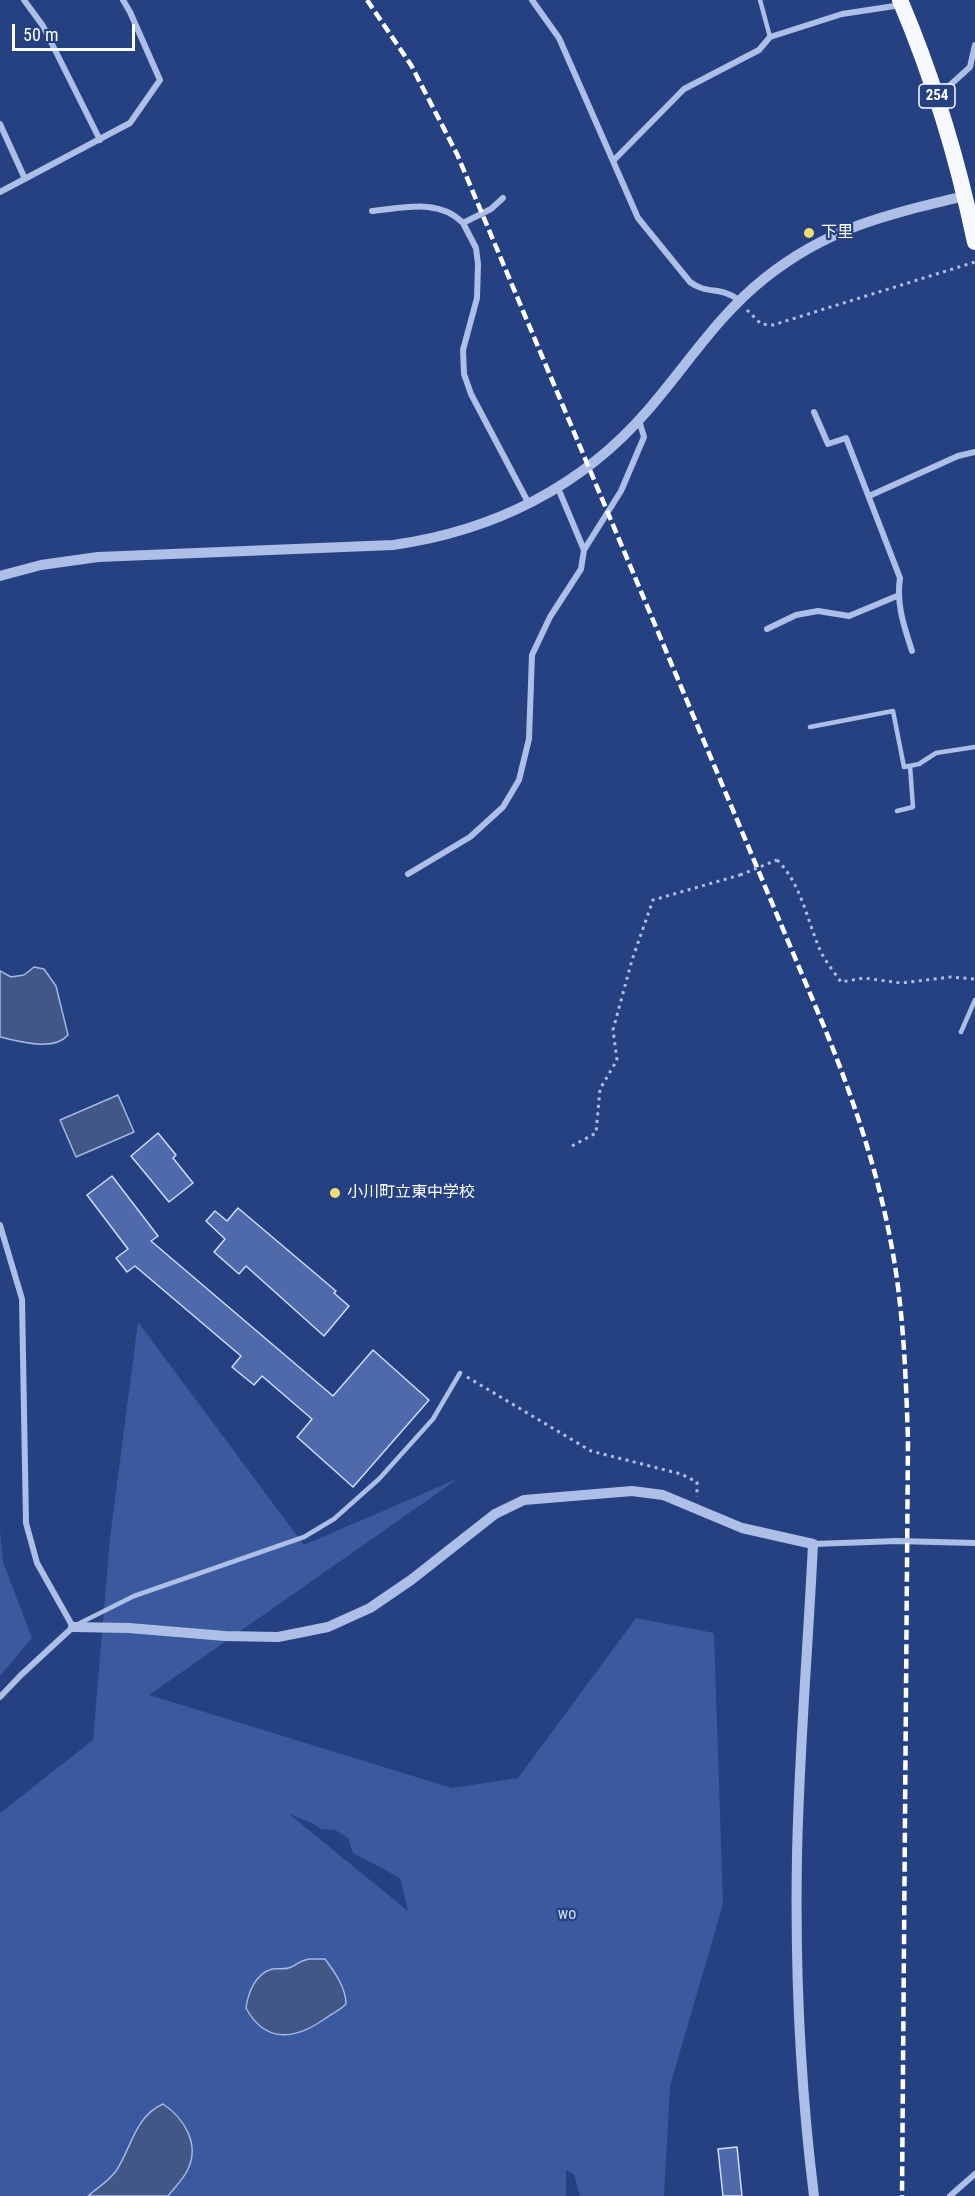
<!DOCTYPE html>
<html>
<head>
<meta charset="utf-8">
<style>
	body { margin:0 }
	#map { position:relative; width:975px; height:2196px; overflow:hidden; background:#254181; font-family:"Roboto Condensed",sans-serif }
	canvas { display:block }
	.scale { position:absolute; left:12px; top:24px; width:123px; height:27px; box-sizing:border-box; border:3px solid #fff; border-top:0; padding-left:8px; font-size:18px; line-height:21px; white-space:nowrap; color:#fff; -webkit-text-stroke:4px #254181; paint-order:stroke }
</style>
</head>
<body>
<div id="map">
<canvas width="975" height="2196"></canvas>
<div class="scale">50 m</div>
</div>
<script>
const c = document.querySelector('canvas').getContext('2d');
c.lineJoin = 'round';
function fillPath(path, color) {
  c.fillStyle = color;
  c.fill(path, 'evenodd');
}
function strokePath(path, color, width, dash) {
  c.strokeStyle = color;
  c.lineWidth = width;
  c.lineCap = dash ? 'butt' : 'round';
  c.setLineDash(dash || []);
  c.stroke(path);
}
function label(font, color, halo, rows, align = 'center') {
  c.font = font + ' "Roboto Condensed","Noto Sans JP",sans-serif';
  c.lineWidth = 4.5;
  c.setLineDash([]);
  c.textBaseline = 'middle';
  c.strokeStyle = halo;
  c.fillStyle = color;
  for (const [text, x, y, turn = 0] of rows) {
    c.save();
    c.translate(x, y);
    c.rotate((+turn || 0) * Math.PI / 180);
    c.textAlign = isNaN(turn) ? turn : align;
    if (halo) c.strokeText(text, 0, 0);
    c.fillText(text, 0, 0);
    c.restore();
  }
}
fillPath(new Path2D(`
	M 138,1322 L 304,1545 L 459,1478 L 149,1695 L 452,1788 L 518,1778 L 636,1618 L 714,1633 L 723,1904 L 670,2086 L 664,2196 L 580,2196 L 574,2174 L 566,2170 L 566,2196 L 0,2196 L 0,1813 L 93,1740 L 110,1538 ZM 289,1814 L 312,1823 L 321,1829 L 335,1830 L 348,1838 L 353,1853 L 400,1878 L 408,1911 Z
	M 0,1530 L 3,1562 L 32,1638 L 0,1676 Z`), '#3a599f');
const water = new Path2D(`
	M 34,967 L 44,969 L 56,986 L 68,1035 C 54,1052 18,1041 0,1037 L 0,971 L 11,977 L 24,975 Z
	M 118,1095 L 134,1132 L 76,1157 L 60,1120 Z
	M 309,1959 L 325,1959 C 334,1971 346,1988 346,2004 C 339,2011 331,2014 323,2020 C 294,2040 265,2043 246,2008 C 248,1993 255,1974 272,1969 C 278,1968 286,1970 291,1967 C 299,1964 298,1961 309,1959 Z
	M 163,2104 C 184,2118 200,2144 188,2169 C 183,2180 175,2187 168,2196 L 88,2196 C 97,2188 109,2181 116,2171 C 131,2149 135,2116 163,2104 Z`);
fillPath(water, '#435786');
strokePath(water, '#a2b8e7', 1.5);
const building = new Path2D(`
	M 158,1133 L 176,1155 L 173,1158 L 193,1183 L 169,1202 L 131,1156 Z
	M 112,1176 L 158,1236 L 151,1241 L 333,1396 L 373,1350 L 429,1400 L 353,1487 L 297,1437 L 312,1419 L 262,1376 L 254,1385 L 232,1367 L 241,1356 L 135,1266 L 127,1272 L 116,1258 L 128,1249 L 87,1195 Z
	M 238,1208 L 336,1291 L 334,1293 L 349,1306 L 324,1336 L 246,1266 L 239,1274 L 214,1252 L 225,1239 L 206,1221 L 215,1211 L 227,1221 Z
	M 737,2147 L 742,2196 L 723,2196 L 718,2149 Z`);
fillPath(building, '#4e6aaa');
strokePath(building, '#d1dcf5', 1.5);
strokePath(new Path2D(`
	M 747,310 L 761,324 L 773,325 L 975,262
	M 777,860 C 801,883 807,920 820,950 C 825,961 834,972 841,982 L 864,978 L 901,983 L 951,977 L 975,979
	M 572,1146 L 596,1133 L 600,1089 L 617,1060 L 613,1030 L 632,960 L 653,900 L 740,875
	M 467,1377 L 591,1451 L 681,1474 L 697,1482 L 697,1497`), '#adbfe7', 3, [3, 4.5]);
strokePath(new Path2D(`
	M 760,0 L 770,37
	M 810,727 L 893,711 L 904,767 L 919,764 L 936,753 L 975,747
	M 897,811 L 913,807 L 910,766
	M 961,1032 L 975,1000
	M 78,1624 L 134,1596 L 304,1537 L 334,1519 L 379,1479 L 433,1419 L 460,1373`), '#adbfe7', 4.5);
strokePath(new Path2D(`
	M 24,0 L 43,26 L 100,140
	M 532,0 L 559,38 L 638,218 L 690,282 C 707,295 721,286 739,300
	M 938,96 L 970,67 L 975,45
	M 0,124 L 25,179
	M 613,161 L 684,89 L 759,50 L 770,37 L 842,14 L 901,5
	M 0,192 L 130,123 L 160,80 L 130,12 L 123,0
	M 372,211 C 403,208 439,198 463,223 L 491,209 L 503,198
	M 463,223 L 476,248 L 478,264 L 477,298 L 463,350 L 464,374 L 471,394 L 529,504
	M 814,412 L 828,444 L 846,438 L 900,578 C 896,604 904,626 912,651
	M 869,496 L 958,456 L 975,452
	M 584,550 L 621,491 L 644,437 L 639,420
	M 767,629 L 796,615 L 818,611 L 849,616 L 897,596
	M 408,874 L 470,837 L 503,807 L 519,780 L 529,739 L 532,655 L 550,617 L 581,569 L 584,550 L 558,488
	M 0,1225 L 22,1299 L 26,1523 L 37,1563 L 73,1627 L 21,1675 L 0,1697
	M 813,1544 L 897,1541 L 975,1543
	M 950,2196 L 975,2174`), '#adbfe7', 6);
strokePath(new Path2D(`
	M 0,576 L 41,565 L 98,557 L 393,545 C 493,531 582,487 648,410 C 687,365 718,315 765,278 C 829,227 889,214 965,196
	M 73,1627 L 129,1628 L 225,1636 L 278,1637 L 328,1627 L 370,1608 L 411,1580 L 495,1514 L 524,1500 L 632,1491 L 663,1495 L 742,1528 L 813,1544 C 808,1648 799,1752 797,1856 C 795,1970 800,2084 814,2196`), '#adbfe7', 10);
strokePath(new Path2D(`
	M 900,0 C 934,80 957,156 975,242`), '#f7f8fe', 16);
strokePath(new Path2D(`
	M 367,0 L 411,65 L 457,154 L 825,1029 C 856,1105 882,1184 895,1266 C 904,1323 906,1381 908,1440 L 902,2196`), '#fff', 4.5, [10, 4.5]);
strokePath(new Path2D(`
	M 740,875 L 777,860`), '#adbfe7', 3, [3, 4.5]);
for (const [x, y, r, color] of [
	[809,233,6,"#f0dd72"],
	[335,1193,6,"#f0dd72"]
]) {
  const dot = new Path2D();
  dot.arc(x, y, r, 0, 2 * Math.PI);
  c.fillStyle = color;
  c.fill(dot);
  strokePath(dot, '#254181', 2);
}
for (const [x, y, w] of [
	[937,96,36]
]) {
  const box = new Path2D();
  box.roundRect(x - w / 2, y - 12, w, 24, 4.5);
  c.fillStyle = '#254181';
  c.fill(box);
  strokePath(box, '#fff', 1.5);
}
label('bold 15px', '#fff', null, [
	["254",937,96]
]);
label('16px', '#fff', '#254181', [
	["下里",821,233],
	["小川町立東中学校",347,1193]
], 'left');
label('16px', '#d1dcf5', '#254181', [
	["wo",567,1915]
]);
</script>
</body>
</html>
